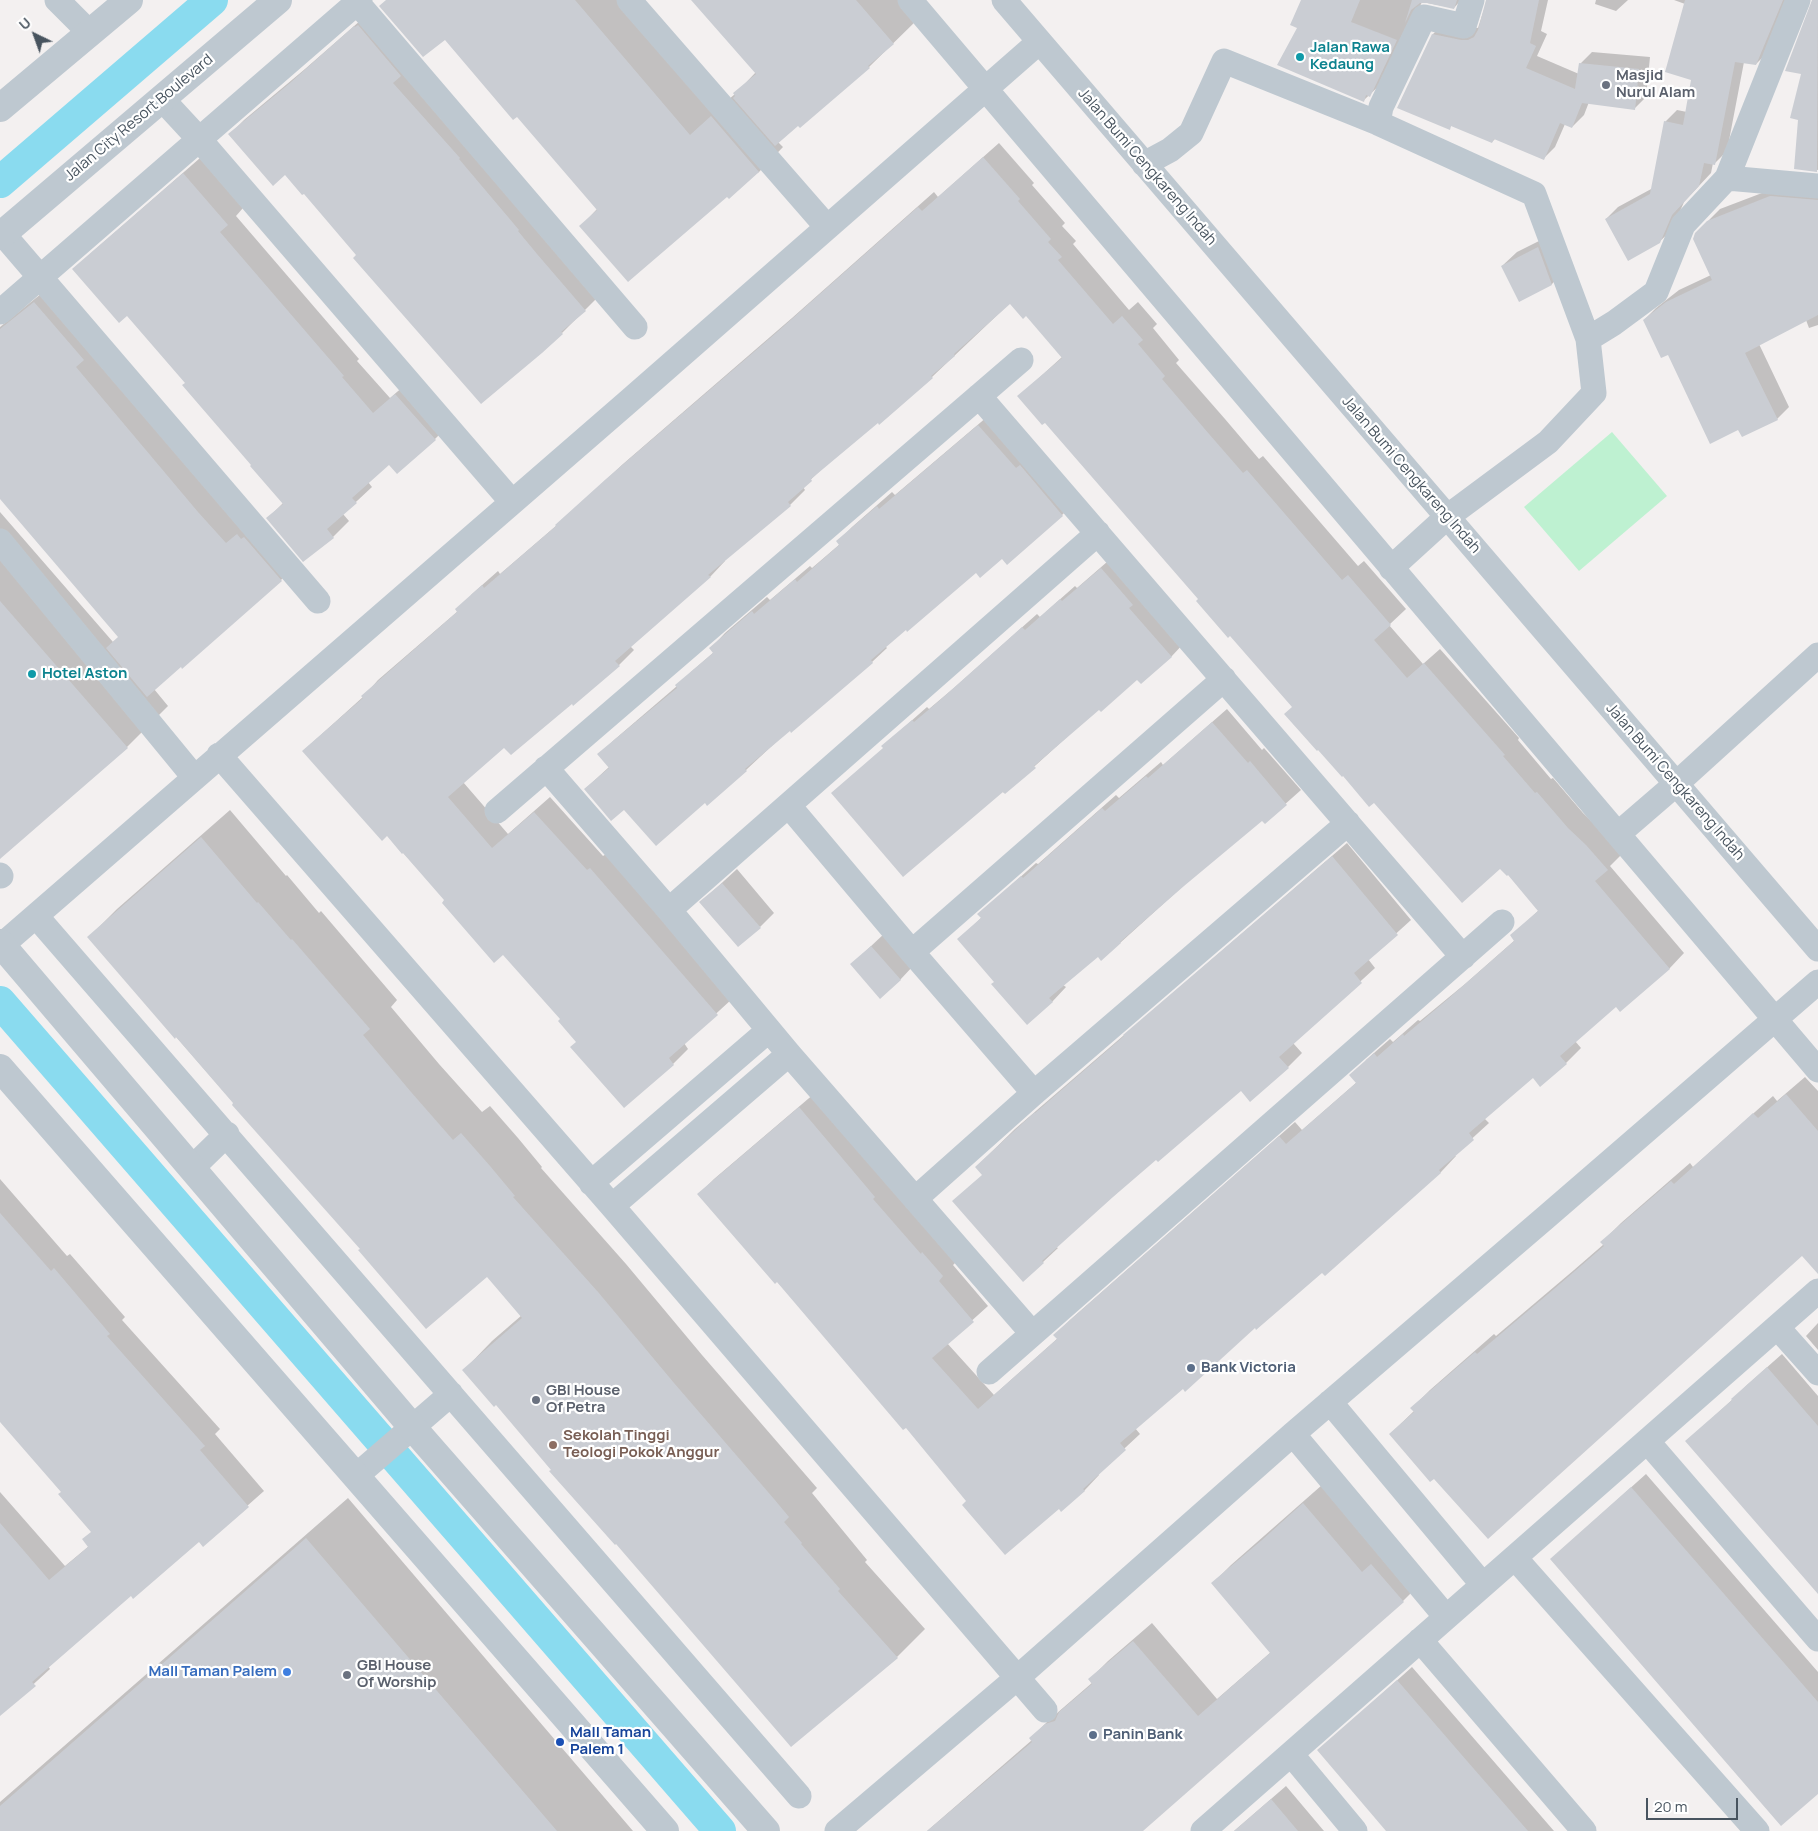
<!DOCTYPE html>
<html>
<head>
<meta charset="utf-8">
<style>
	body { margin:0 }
	#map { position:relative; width:1818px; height:1831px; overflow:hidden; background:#f3f0f0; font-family:Manrope,sans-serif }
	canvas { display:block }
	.north { position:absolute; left:10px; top:10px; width:50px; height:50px; -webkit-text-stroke:4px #fff; paint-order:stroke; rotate:318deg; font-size:14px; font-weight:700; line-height:20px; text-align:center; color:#48545f }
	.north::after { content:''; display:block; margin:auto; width:18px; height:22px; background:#48545f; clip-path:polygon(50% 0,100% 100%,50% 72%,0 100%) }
	.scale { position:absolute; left:1646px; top:1798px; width:92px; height:22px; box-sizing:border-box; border:2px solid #48545f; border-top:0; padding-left:6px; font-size:15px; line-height:18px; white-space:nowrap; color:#48545f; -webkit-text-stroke:4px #fff; paint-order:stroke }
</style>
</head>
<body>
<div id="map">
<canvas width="1818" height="1831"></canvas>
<div class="north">U</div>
<div class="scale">20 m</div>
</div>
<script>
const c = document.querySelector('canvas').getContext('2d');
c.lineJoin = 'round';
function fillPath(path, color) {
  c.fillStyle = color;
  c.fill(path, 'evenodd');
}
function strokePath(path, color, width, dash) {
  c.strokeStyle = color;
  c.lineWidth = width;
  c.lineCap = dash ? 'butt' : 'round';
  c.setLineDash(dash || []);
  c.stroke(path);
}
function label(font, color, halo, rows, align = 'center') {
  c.font = font + ' Manrope,sans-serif';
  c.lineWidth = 4.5;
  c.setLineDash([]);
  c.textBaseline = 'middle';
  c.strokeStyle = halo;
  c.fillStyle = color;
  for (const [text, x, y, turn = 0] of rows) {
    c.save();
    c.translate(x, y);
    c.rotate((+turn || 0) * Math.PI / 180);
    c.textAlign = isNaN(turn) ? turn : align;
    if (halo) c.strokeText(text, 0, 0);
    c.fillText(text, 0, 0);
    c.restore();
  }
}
fillPath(new Path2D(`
	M 1612,432 L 1667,496 L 1579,571 L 1524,507 Z`), '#bef1d1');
fillPath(new Path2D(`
	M 387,0 L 621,0 L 715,111 L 735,94 L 756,72 L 696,0 L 901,0 L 918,19 L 869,67 L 800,126 L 798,124 L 778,142 L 783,147 L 759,172 L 727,195 L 581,226 L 597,209 L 517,115 L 445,38 Z
	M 1302,0 L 1461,0 L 1454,8 L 1422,2 L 1382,83 L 1364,100 L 1299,27 Z
	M 1487,0 L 1548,0 L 1541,31 L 1547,34 L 1537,56 L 1579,74 L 1580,64 L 1592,52 L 1650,57 L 1646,97 L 1634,109 L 1589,102 L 1584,115 L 1572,127 L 1565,124 L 1555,147 L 1543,159 L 1496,138 L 1492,142 L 1452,125 L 1449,128 L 1433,34 L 1445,22 L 1478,28 Z
	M 1596,0 L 1628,0 L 1616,11 L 1595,4 Z
	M 1674,0 L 1789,0 L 1768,52 L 1756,64 L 1744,62 L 1727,151 L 1715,163 L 1713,163 L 1711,173 L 1684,202 L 1672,230 L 1659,242 L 1606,219 L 1618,207 L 1653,188 L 1665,122 L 1677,110 L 1687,112 L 1693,79 L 1685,4 Z
	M 1813,0 L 1818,0 L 1818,170 L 1795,168 L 1802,73 Z
	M 369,13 L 599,296 L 562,333 L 357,255 L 304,192 L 286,174 L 230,134 L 244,120 L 305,69 Z
	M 999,143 L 1034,183 L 1032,185 L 1065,223 L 1062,226 L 1076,241 L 1073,244 L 1129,310 L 1138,302 L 1157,324 L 1153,328 L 1179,360 L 1176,363 L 1225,419 L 1259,459 L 1263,456 L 1358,566 L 1364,561 L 1406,609 L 1389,625 L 1423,664 L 1440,649 L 1519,738 L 1518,740 L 1551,779 L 1553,778 L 1583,813 L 1601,830 L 1622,854 L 1610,866 L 1684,953 L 1669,969 L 1616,1006 L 1575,1041 L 1581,1048 L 1566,1063 L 1533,1076 L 1484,1118 L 1489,1123 L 1454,1155 L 1456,1156 L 1441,1172 L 1325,1274 L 1322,1271 L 1135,1428 L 1140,1434 L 1098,1473 L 1099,1475 L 1084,1491 L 1059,1507 L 968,1501 L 906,1426 L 699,1194 L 714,1179 L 815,1093 L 958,1260 L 953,1265 L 988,1306 L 947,1343 L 994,1395 L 1058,1338 L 1055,1335 L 1070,1320 L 1295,1122 L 1302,1130 L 1357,1082 L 1366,1060 L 1390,1039 L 1393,1042 L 1418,1020 L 1420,1021 L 1465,984 L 1515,940 L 1511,936 L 1539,910 L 1508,873 L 1293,706 L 1045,421 L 1019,396 L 1062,357 L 1026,315 L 1010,303 L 932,377 L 825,466 L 803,487 L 805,490 L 790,505 L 724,560 L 725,561 L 710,577 L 630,646 L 634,650 L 619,665 L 572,702 L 504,746 L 463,782 L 508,834 L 550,797 L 603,856 L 606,854 L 732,999 L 684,1043 L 688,1049 L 673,1064 L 578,1041 L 562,1019 L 503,953 L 446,900 L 387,835 L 303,751 L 364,696 L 378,680 L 458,611 L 472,594 L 498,571 L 500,574 L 557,525 L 623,464 L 792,318 L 934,192 L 938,197 Z
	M 200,158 L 243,208 L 236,216 L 359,359 L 357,361 L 390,398 L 412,379 L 451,423 L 435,439 L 389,464 L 368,482 L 372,487 L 343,514 L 349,521 L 333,537 L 304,560 L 268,518 L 283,503 L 186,383 L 90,254 Z
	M 1783,185 L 1818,188 L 1818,325 L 1809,328 L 1806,320 L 1759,344 L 1789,407 L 1777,419 L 1739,428 L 1669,353 L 1644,320 L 1656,308 L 1679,290 L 1711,275 L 1707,222 L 1720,209 Z
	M 1553,234 L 1566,269 L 1552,284 L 1519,300 L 1502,266 L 1517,252 Z
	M 52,285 L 298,562 L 281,580 L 154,689 L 168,706 L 127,747 L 0,841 L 0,512 L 113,642 L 119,637 L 0,497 L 0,327 Z
	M 994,411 L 1077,500 L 1062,515 L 1007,563 L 1002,558 L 976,571 L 885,646 L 887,648 L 872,662 L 790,729 L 746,770 L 624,808 L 585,789 L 609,767 L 599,754 L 614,740 L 677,686 L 692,671 L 714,652 L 711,648 L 725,633 L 767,597 L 770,600 L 810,566 L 812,568 L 840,544 L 838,541 L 852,527 L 892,492 L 895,495 Z
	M 1115,555 L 1185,642 L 1171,657 L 1137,678 L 1099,708 L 1005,793 L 883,746 L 927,707 L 929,709 L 955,687 L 1037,614 L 1040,617 L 1075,586 L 1077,588 Z
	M 1227,709 L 1262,750 L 1264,748 L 1301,790 L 1265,822 L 1262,819 L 1183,886 L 1120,943 L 1098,955 L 1063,985 L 1066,987 L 1052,1002 L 996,981 L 959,939 L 982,917 L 979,914 L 1036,863 L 1038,864 L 1116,795 L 1119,798 L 1161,762 L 1163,765 Z
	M 230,810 L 286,876 L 287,875 L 319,913 L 321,911 L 397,1000 L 391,1007 L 439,1064 L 482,1112 L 490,1106 L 518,1138 L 542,1167 L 541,1168 L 626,1264 L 702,1355 L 817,1488 L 812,1493 L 867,1560 L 865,1562 L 925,1629 L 897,1657 L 616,1542 L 496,1403 L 464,1370 L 492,1341 L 522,1315 L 487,1275 L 361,1249 L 89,937 L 117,909 Z
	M 1347,843 L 1411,920 L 1368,959 L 1375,968 L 1293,1043 L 1302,1053 L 1288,1067 L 1242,1089 L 1156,1158 L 1056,1247 L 1058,1248 L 1043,1262 L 1023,1280 L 983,1174 L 976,1167 L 1015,1129 Z
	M 737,869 L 774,913 L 760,927 L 701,902 Z
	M 886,932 L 914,965 L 900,980 L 852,964 Z
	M 1805,1077 L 1818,1091 L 1818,1272 L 1802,1254 L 1434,1477 L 1390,1434 L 1414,1411 L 1412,1408 L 1430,1390 L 1494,1334 L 1496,1336 L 1574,1270 L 1604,1244 L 1602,1242 L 1621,1223 L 1690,1163 L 1693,1167 L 1773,1096 L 1777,1101 Z
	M 0,1179 L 67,1256 L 70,1254 L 125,1317 L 122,1320 L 220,1429 L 215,1434 L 264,1491 L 203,1545 L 199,1541 L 131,1594 L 48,1666 L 50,1669 L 0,1715 L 0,1492 L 65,1566 L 89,1546 L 92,1531 L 62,1492 L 0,1419 Z
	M 1818,1323 L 1818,1350 L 1806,1336 Z
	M 1782,1354 L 1818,1396 L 1818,1592 L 1687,1441 L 1733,1399 L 1747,1385 Z
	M 1646,1474 L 1818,1672 L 1818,1793 L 1551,1559 Z
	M 1322,1485 L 1421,1583 L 1403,1601 L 1141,1831 L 927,1831 L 1032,1740 L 1031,1738 L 1049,1720 L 1093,1682 L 1090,1679 L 1108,1661 L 1152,1623 L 1217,1699 L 1271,1652 L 1213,1583 L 1231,1565 Z
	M 348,1498 L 633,1831 L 0,1831 L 0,1802 Z
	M 1412,1667 L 1554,1831 L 1389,1831 L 1319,1750 Z
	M 1286,1786 L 1324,1831 L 1234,1831 Z`), '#0003');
strokePath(new Path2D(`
	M 0,182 L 212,0
	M 0,1002 L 720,1831`), '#8adbef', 32);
fillPath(new Path2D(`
	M 386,0 L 575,0 L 690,135 L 711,116 L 759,172 L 729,199 L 727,197 L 628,282 L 579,226 L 597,210 L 517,117 L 513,120 L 445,40 L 423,57 L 379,6 Z
	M 691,0 L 856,0 L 894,44 L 868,66 L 870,68 L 800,128 L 798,126 L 775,146 L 733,98 L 735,96 L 733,93 L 756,74 Z
	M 1301,0 L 1360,0 L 1351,22 L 1397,40 L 1370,97 L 1366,95 L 1364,102 L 1277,65 L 1297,28 L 1290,25 Z
	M 1412,0 L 1457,0 L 1454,9 L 1427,3 L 1420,3 L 1411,10 L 1405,23 Z
	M 1486,0 L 1539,0 L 1530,43 L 1536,46 L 1526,68 L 1575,89 L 1579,63 L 1639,69 L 1635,110 L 1582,103 L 1572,128 L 1560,123 L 1544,160 L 1494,139 L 1492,143 L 1451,126 L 1450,130 L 1397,108 L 1432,34 L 1461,40 L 1468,40 L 1474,37 L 1478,30 Z
	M 1685,0 L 1783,0 L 1756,65 L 1735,62 L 1715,165 L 1704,163 L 1699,186 L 1672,215 L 1660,243 L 1628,261 L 1605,219 L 1650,194 L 1664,121 L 1683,125 L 1691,80 L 1665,72 Z
	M 1812,0 L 1818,0 L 1817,172 L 1794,169 L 1798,120 L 1790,118 L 1801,74 L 1785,71 Z
	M 358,25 L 401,76 L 393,83 L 460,158 L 459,159 L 519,230 L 518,231 L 537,254 L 586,311 L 561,332 L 563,334 L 542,353 L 481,404 L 353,258 L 356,255 L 304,194 L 302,195 L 285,175 L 273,186 L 228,134 L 290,83 L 354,26 L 355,27 Z
	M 983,157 L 1020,199 L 1018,201 L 1051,239 L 1048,242 L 1062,257 L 1058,260 L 1113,324 L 1122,316 L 1143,340 L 1138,344 L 1165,376 L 1162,379 L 1209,434 L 1243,473 L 1247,470 L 1342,580 L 1348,575 L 1391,625 L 1374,640 L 1407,678 L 1424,663 L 1505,755 L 1503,756 L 1535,793 L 1537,792 L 1568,828 L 1586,845 L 1608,870 L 1595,881 L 1670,969 L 1620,1012 L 1616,1007 L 1560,1056 L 1567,1064 L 1540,1087 L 1533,1078 L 1469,1133 L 1474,1140 L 1439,1170 L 1441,1173 L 1325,1276 L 1322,1273 L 1256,1330 L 1255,1328 L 1185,1392 L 1183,1389 L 1120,1443 L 1126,1450 L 1083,1489 L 1085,1491 L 1061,1512 L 1059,1509 L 1005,1555 L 962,1505 L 966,1501 L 906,1428 L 903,1430 L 777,1282 L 775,1284 L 697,1194 L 799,1107 L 875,1197 L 873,1199 L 921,1254 L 922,1252 L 943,1276 L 939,1281 L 974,1322 L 932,1358 L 978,1409 L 1057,1339 L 1053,1335 L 1279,1136 L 1286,1144 L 1356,1083 L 1349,1075 L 1374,1053 L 1377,1057 L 1403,1034 L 1404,1036 L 1448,999 L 1514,941 L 1510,935 L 1538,911 L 1508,875 L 1507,876 L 1500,869 L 1462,903 L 1374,803 L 1369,807 L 1343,776 L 1342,777 L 1318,750 L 1317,751 L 1284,714 L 1292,707 L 1230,636 L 1228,638 L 1196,601 L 1198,599 L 1045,423 L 1042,425 L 1017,396 L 1062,358 L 1026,316 L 1023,319 L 1010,304 L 954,354 L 955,356 L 931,376 L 933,378 L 879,425 L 878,423 L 811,479 L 812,481 L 788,502 L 791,506 L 708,575 L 711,577 L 615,661 L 620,666 L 573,706 L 572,704 L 511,755 L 504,748 L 448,797 L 492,848 L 534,812 L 587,870 L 590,868 L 718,1015 L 669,1058 L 674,1065 L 624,1108 L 570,1047 L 576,1042 L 558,1021 L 560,1019 L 503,955 L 494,963 L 442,903 L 444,900 L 403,853 L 402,854 L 387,836 L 382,841 L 302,751 L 363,698 L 361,696 L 457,612 L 455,609 L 482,585 L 484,588 L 556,526 L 555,525 L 606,479 L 776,333 L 918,207 L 922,211 Z
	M 183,173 L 228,225 L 220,232 L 344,376 L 342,377 L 373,413 L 395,394 L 436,440 L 397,474 L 389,465 L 352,498 L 357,503 L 327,529 L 334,538 L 303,562 L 266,518 L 283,504 L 250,466 L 251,465 L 182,385 L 185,383 L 127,316 L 119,323 L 72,269 Z
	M 1770,196 L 1818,200 L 1818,315 L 1745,353 L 1778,420 L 1742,437 L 1738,430 L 1710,444 L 1668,355 L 1661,358 L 1643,320 L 1666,302 L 1712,280 L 1693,239 L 1695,233 L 1707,221 Z
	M 1538,247 L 1552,285 L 1519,302 L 1501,266 Z
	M 34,302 L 84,360 L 76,367 L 198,512 L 226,543 L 237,534 L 241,539 L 244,537 L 282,581 L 182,669 L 181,667 L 147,697 L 106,648 L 118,637 L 0,499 L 0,329 Z
	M 978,425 L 1016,468 L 1020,465 L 1063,516 L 1007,565 L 1002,559 L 980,578 L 976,573 L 907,632 L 906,630 L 871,660 L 873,663 L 791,733 L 790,731 L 745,769 L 747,771 L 707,806 L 705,803 L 656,846 L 624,810 L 611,821 L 584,789 L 609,768 L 597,754 L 677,688 L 675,685 L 713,653 L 709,648 L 752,611 L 754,614 L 795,579 L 797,582 L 839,545 L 836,541 L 877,506 L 879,509 Z
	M 1101,568 L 1133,605 L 1129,608 L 1172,657 L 1141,684 L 1137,680 L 1101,712 L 1099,710 L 1034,766 L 1036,768 L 1005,794 L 1003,792 L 903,877 L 831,793 L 883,748 L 881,746 L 912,720 L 914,722 L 939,701 L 1022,627 L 1025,630 L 1060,599 L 1062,601 Z
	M 0,601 L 128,748 L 0,859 Z
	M 1212,722 L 1248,763 L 1250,761 L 1287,805 L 1265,824 L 1262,821 L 1184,886 L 1120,942 L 1121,943 L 1101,961 L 1098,957 L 1049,998 L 1053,1002 L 1027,1025 L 991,984 L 994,982 L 957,939 L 981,918 L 977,914 L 1021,876 L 1023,878 L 1102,808 L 1105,811 L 1146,776 L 1148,778 Z
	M 201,837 L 257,903 L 258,902 L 291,940 L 292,939 L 370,1029 L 363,1035 L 411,1092 L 453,1140 L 461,1133 L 490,1166 L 515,1196 L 513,1197 L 598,1292 L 674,1383 L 774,1499 L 789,1517 L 784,1522 L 802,1543 L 801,1544 L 840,1589 L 838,1591 L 898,1658 L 791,1747 L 616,1544 L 615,1545 L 549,1471 L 551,1470 L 496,1405 L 494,1407 L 462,1370 L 522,1318 L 487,1277 L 426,1329 L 358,1250 L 360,1249 L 232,1105 L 233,1103 L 176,1037 L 175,1039 L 87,937 Z
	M 1332,856 L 1398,935 L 1354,973 L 1362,983 L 1279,1057 L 1289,1068 L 1250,1102 L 1241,1091 L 1158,1162 L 1156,1160 L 1113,1197 L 1042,1261 L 1044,1263 L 1023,1282 L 952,1201 L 982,1175 L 975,1167 L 1025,1121 L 1035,1112 L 1035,1113 L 1124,1036 L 1123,1035 Z
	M 722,883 L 761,928 L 738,947 L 699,902 Z
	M 871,946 L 901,980 L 880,999 L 850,964 Z
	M 1786,1094 L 1818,1131 L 1818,1274 L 1802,1256 L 1488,1539 L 1434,1479 L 1430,1482 L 1389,1434 L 1414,1412 L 1410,1408 L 1475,1352 L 1477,1354 L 1554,1289 L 1604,1246 L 1600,1242 L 1671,1181 L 1674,1184 L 1753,1113 L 1758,1118 Z
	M 0,1213 L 51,1271 L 54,1268 L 110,1334 L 107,1336 L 205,1446 L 200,1450 L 249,1507 L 203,1547 L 199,1542 L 133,1599 L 131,1596 L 32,1682 L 36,1686 L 0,1716 L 0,1523 L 49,1580 L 88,1547 L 82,1539 L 91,1532 L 58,1494 L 61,1492 L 0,1422 Z
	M 1767,1367 L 1818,1426 L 1818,1594 L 1685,1441 L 1732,1400 L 1731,1399 Z
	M 1631,1487 L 1818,1702 L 1818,1794 L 1781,1826 L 1550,1559 Z
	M 1303,1503 L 1362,1572 L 1371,1564 L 1404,1602 L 1143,1831 L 927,1831 L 1032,1742 L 1029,1738 L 1045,1724 L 1055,1721 L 1059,1712 L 1092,1684 L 1088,1679 L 1133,1641 L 1198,1716 L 1245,1675 L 1270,1653 L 1211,1583 L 1262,1540 Z
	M 306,1538 L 557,1831 L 0,1831 L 0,1806 Z
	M 1397,1680 L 1467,1761 L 1528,1831 L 1386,1831 L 1317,1750 Z
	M 1271,1799 L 1298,1831 L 1234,1831 Z`), '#cacdd3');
strokePath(new Path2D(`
	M 57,0 L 90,33
	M 355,0 L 635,327
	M 629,0 L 827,227
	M 910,0 L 1818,1070
	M 1004,0 L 1818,949
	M 162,99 L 199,139 L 512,502
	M 1144,164 L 1170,150 L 1191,133 L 1224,61 L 1378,123
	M 1727,178 L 1818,186
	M 3,234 L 318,601
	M 0,312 L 360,0
	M 1588,339 L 1614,323 L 1656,292 L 1683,225 L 1727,178 L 1798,0
	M 979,396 L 1463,957
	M 0,541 L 194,777
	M 1391,568 L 1447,517 L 1548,442 L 1594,393 L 1588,339 L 1534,194 L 1378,123 L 1381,107 L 1424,17 L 1464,26 L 1472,0
	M 219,755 L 612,1206 L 1045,1710
	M 546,768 L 669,910 L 789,1054 L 1032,1333
	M 789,806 L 912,952 L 1034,1093
	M 497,811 L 1021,360
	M 1618,834 L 1676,784 L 1818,655
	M 0,875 L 1,876
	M 669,910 L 1098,533
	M 36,916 L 799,1796
	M 2,945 L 629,401 L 1039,42
	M 912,952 L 1224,679
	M 192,1168 L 227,1134
	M 591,1183 L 769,1030
	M 915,1199 L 1034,1093 L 1348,823
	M 612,1206 L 789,1054
	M 1777,1327 L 1818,1373
	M 989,1372 L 1502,922
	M 1330,1402 L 1483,1585
	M 1293,1434 L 1446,1617
	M 1647,1441 L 1818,1639
	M 356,1476 L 451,1394
	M 1515,1558 L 1757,1831
	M 1420,1640 L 1584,1831
	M 1291,1754 L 1355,1831
	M 837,1831 L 1017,1678 L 1293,1434 L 1545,1218 L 1818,982
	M 1203,1831 L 1818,1291`), '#bec8d0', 25);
strokePath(new Path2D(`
	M 0,108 L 129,0
	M 0,236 L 278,0
	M 0,943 L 413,1428 L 766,1831
	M 0,1068 L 665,1831`), '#bec8d0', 28);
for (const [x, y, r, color] of [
	[1300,57,5,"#0f9aa8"],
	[1606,85,5,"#6b7280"],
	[32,674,5,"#0f9aa8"],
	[1191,1368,5,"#5c6f8a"],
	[536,1400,5,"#6b7280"],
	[553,1445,5,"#8d6e63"],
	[287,1672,5,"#3f7fe0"],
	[347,1675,5,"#6b7280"],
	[1093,1735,5,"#5c6f8a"],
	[560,1742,5,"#1a4fb4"]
]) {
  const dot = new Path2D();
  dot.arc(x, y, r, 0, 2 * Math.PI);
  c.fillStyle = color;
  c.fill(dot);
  strokePath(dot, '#fff', 2);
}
label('bold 15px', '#0d838f', '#fff', [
	["Jalan Rawa",1310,48],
	["Kedaung",1310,65],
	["Hotel Aston",42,674]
], 'left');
label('bold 15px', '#5b616d', '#fff', [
	["Masjid",1616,76],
	["Nurul Alam",1616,93],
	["GBI House",546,1391],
	["Of Petra",546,1408],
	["GBI House",357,1666],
	["Of Worship",357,1683]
], 'left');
label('15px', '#48545f', '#fff', [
	["Jalan City Resort Boulevard",139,118,-40],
	["Jalan Bumi Cengkareng Indah",1147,167,49],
	["Jalan Bumi Cengkareng Indah",1411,475,49],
	["Jalan Bumi Cengkareng Indah",1675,782,49]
]);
label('bold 15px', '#4e5e75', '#fff', [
	["Bank Victoria",1201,1368],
	["Panin Bank",1103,1735]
], 'left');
label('bold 15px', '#785e54', '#fff', [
	["Sekolah Tinggi",563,1436],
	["Teologi Pokok Anggur",563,1453]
], 'left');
label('bold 15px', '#366cbe', '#fff', [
	["Mall Taman Palem",277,1672]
], 'right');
label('bold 15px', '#164399', '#fff', [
	["Mall Taman",570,1733],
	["Palem 1",570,1750]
], 'left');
</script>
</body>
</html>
